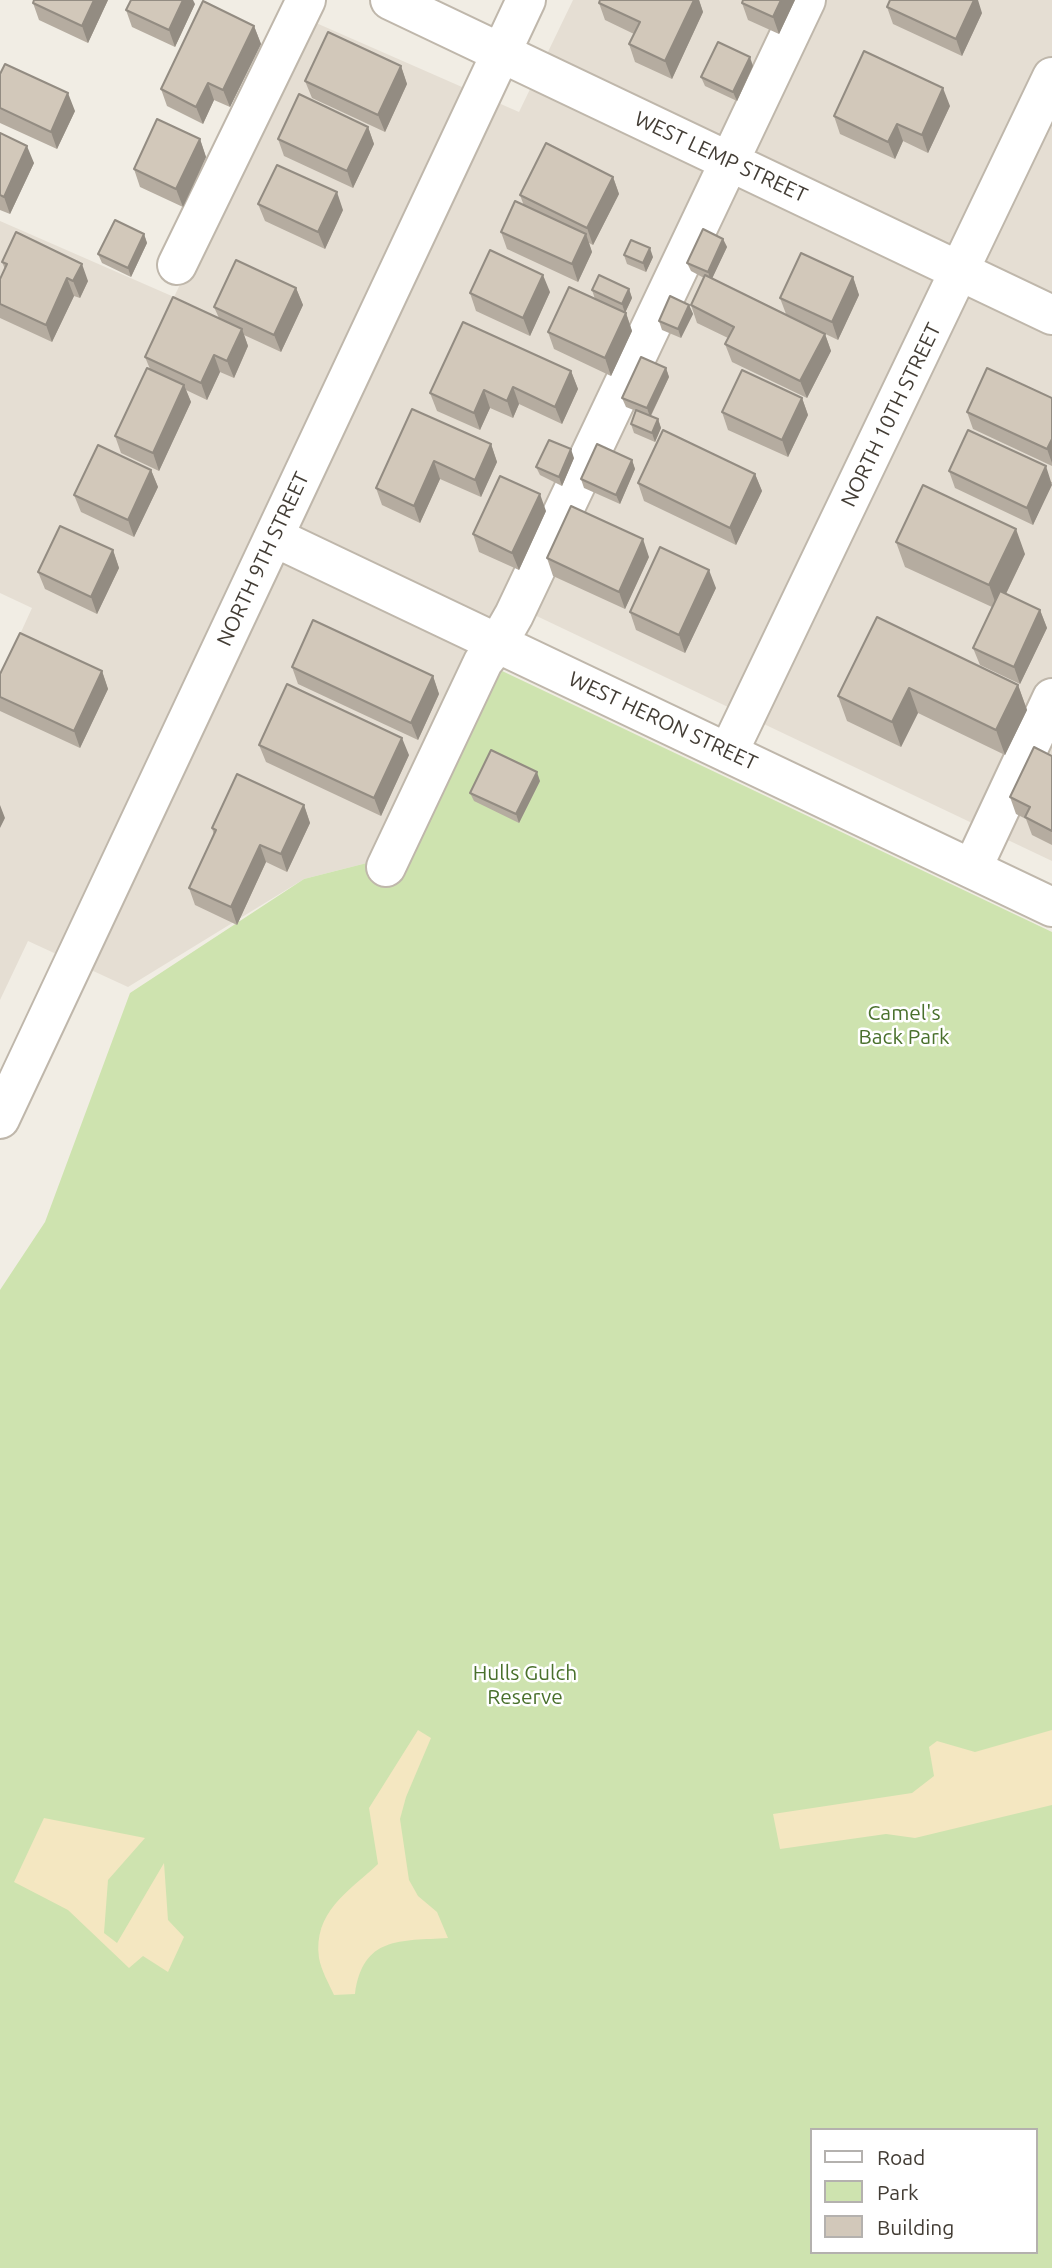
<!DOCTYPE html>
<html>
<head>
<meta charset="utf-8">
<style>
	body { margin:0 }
	#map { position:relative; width:1052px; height:2268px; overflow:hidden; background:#f1ede4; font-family:Ubuntu,sans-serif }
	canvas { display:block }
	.legend { position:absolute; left:810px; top:2128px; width:228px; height:126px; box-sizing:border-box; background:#fff; border:2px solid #b4b1ae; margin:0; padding:9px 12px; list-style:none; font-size:21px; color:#433d35 }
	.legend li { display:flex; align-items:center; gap:14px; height:35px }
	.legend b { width:35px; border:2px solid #b4b1ae }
</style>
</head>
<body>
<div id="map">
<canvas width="1052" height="2268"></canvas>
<ul class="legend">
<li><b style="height:9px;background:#fff"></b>Road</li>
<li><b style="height:19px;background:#cee3af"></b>Park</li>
<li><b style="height:19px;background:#d2c8ba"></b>Building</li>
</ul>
</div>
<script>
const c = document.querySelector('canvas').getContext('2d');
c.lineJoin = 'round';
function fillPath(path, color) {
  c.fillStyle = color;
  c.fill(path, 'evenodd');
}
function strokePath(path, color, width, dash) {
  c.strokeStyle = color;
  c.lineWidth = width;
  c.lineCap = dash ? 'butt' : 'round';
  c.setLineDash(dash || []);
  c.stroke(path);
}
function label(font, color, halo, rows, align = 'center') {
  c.font = font + ' Ubuntu,sans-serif';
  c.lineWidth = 5;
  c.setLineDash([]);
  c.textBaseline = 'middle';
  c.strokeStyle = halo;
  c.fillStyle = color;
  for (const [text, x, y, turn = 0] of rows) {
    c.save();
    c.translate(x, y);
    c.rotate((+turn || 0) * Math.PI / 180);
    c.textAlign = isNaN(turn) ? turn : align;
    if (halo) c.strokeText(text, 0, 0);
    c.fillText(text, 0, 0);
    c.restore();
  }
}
fillPath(new Path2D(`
	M 573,0 L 1052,0 L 1052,861 L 524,610 L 414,851 L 304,879 L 128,987 L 28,941 L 0,1000 L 0,678 L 32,608 L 0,593 L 0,221 L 174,297 L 307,19 L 519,112 Z`), '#e5ded3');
fillPath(new Path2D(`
	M 500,670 L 1052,932 L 1052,2268 L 0,2268 L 0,1290 L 45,1222 L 130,993 L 304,879 L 414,851 ZM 812,2130 L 1036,2130 L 1036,2252 L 812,2252 Z`), '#cee3af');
fillPath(new Path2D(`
	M 418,1730 L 431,1738 L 406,1797 L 400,1819 L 409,1880 L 418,1896 L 437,1912 L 448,1938 C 400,1941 363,1936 355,1994 L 334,1995 C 329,1984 321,1970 319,1958 C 313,1912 348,1892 378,1864 L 369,1808 Z
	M 1052,1730 L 1052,1805 L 915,1838 L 886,1834 L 780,1849 L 773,1814 L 912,1793 L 934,1776 L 929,1747 L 937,1741 L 975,1752 Z
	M 44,1818 L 145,1838 L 108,1880 L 104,1933 L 117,1943 L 164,1863 L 168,1920 L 184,1937 L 168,1972 L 143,1956 L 129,1968 L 68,1910 L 14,1882 Z`), '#f4e7c1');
const minor = new Path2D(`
	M 390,0 L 1052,315
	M 177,265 L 306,0
	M 274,537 L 1052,907
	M 728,753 L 1052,77
	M 386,867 L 483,662 L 498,643 L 514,615 L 806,0
	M 972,869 L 1052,698
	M 0,1119 L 526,0`);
strokePath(minor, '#bfb7ab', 42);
strokePath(minor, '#fff', 38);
fillPath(new Path2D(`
	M 108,0 L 88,43 L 39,20 L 33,3 Z
	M 600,0 L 699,0 L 703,12 L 672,79 L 635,62 L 629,44 L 634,34 L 605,20 L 599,3 Z
	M 795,0 L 779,34 L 748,20 L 742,3 Z
	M 195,4 L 175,47 L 132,27 L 126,10 Z
	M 887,7 L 982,13 L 962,56 L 893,24 Z
	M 254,26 L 261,44 L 230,107 L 214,100 L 203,124 L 167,106 L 161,89 Z
	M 401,66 L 407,84 L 385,132 L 312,98 L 305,81 Z
	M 753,66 L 737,101 L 705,86 L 701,77 Z
	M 0,74 L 75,111 L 57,149 L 0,123 Z
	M 950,106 L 928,153 L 903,141 L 895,159 L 840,134 L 834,116 Z
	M 368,127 L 374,144 L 353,188 L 284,156 L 278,139 Z
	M 0,133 L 34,163 L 10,214 L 0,210 Z
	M 200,139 L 206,157 L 183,207 L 140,187 L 134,169 Z
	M 613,177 L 619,194 L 593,245 L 589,243 L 592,252 L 578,282 L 507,249 L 501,232 L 524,206 L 520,195 Z
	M 258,204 L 343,210 L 325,249 L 265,221 Z
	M 144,234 L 147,243 L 131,277 L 102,263 L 98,254 Z
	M 723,239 L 727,247 L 712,278 L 786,314 L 780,298 L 853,277 L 859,295 L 838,340 L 813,328 L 825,334 L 831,351 L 807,398 L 732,362 L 725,344 L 728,338 L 697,323 L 691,305 L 704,278 L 691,271 L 687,263 Z
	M 624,255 L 653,257 L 646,272 L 627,264 Z
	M 2,262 L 88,281 L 80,298 L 74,296 L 52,342 L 0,318 L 0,279 L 5,269 Z
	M 296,288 L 303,305 L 281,352 L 244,335 L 248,346 L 234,378 L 220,372 L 207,400 L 186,390 L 191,402 L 159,471 L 121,453 L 115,436 L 150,369 L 145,357 L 219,318 L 214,307 Z
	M 629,289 L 632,298 L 625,313 L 595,299 L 592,290 Z
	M 550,292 L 530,336 L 476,311 L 470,293 Z
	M 689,305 L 693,314 L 681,338 L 662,330 L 659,321 Z
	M 626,313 L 632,331 L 611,376 L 554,349 L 548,332 Z
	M 666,368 L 669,377 L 651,416 L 658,419 L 661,428 L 655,442 L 634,433 L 631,424 L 636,411 L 626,407 L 622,398 Z
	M 571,371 L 578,389 L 562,424 L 519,404 L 513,418 L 490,408 L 480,430 L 437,411 L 430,393 Z
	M 802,398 L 808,415 L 788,457 L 728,430 L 722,412 Z
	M 1052,398 L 1052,466 L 973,429 L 967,412 Z
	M 412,409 L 491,444 L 497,462 L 481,497 L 440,479 L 420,523 L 382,505 L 376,488 Z
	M 574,458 L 562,486 L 540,475 L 536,467 Z
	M 632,460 L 635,469 L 620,504 L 584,488 L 581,479 Z
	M 151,470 L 158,487 L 134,537 L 81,512 L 74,495 Z
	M 949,471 L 1052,482 L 1033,525 L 955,488 Z
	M 755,474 L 762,491 L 736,545 L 644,501 L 638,483 Z
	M 546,511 L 519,570 L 479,552 L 473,534 Z
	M 896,542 L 1025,554 L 1006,594 L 1040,610 L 1047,628 L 1020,684 L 980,665 L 973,648 L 992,607 L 905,567 Z
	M 113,550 L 119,568 L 97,614 L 45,589 L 38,572 Z
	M 649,557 L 625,609 L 553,576 L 547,558 Z
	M 716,588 L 685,653 L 636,630 L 630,612 Z
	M 877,617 L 1018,685 L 1027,710 L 1005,755 L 918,713 L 901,747 L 847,721 L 838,696 Z
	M 292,667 L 433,676 L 439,694 L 418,740 L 298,684 Z
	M 102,671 L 108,689 L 80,748 L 0,711 L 0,674 Z
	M 259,745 L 409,755 L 381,816 L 266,762 Z
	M 1052,756 L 1052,845 L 1032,835 L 1026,819 L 1016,814 L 1010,797 Z
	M 540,781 L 519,823 L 474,801 L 470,793 Z
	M 304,805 L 310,823 L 287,872 L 266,862 L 237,925 L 195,905 L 189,888 L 214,835 L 212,828 Z`), '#b5aca0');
fillPath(new Path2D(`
	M 94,0 L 108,0 L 88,43 L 82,26 Z
	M 183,0 L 193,0 L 195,4 L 175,47 L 169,30 Z
	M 694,0 L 699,0 L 703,12 L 672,79 L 665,61 Z
	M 781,0 L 795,0 L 779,34 L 773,17 Z
	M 974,0 L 978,0 L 982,13 L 962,56 L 956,39 Z
	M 254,26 L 261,44 L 230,107 L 223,90 Z
	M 750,57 L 753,66 L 737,101 L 733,92 Z
	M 401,66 L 407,84 L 385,132 L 378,115 Z
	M 208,83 L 214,100 L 203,124 L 196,107 Z
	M 943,88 L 950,106 L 928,153 L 922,135 Z
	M 68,93 L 75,111 L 57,149 L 51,132 Z
	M 897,124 L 903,141 L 895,159 L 888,142 Z
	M 368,127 L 374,144 L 353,188 L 347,171 Z
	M 200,139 L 206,157 L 183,207 L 176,189 Z
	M 27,146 L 34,163 L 10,214 L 4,197 Z
	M 613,177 L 619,194 L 593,245 L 587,228 Z
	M 337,192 L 343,210 L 325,249 L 318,232 Z
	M 144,234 L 147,243 L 131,277 L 128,268 Z
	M 586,234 L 592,252 L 578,282 L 572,264 Z
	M 723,239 L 727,247 L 711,281 L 708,272 Z
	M 650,248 L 653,257 L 646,272 L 643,263 Z
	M 82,264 L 88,281 L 80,298 L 73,281 Z
	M 543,275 L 550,292 L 530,336 L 523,318 Z
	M 853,277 L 859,295 L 838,340 L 832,322 Z
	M 67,278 L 74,296 L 52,342 L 46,325 Z
	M 296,288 L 303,305 L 281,352 L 274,335 Z
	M 629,289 L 632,298 L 625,313 L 622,304 Z
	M 689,305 L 693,314 L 681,338 L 678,329 Z
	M 626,313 L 632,331 L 611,376 L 605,358 Z
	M 242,329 L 248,346 L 234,378 L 227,361 Z
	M 825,334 L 831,351 L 807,398 L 800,381 Z
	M 214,355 L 220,372 L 207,400 L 201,383 Z
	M 666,368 L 669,377 L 650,417 L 647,408 Z
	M 571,371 L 578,389 L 562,424 L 555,407 Z
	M 184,385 L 191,402 L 159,471 L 153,453 Z
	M 513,387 L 519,404 L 513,418 L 507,401 Z
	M 484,390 L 490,408 L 480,430 L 474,413 Z
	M 802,398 L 808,415 L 788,457 L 782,440 Z
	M 658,419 L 661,428 L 655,442 L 652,433 Z
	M 1052,439 L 1052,463 L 1047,449 Z
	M 491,444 L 497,462 L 481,497 L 475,480 Z
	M 571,449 L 574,458 L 562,486 L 559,477 Z
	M 632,460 L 635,469 L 620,504 L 616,495 Z
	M 434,461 L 440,479 L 420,523 L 414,506 Z
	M 1046,466 L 1052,485 L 1033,525 L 1027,508 Z
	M 151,470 L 158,487 L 134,537 L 128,520 Z
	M 755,474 L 762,491 L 736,545 L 730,528 Z
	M 540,494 L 546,511 L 519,570 L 512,553 Z
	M 1016,529 L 1025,554 L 998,610 L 989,585 Z
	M 643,539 L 649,557 L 625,609 L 619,592 Z
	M 113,550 L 119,568 L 97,614 L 91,597 Z
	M 709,570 L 716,588 L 685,653 L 679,635 Z
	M 1040,610 L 1047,628 L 1020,684 L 1014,667 Z
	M 102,671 L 108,689 L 80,748 L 74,731 Z
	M 433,676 L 439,694 L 418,740 L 411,723 Z
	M 1018,685 L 1027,710 L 1005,755 L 996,730 Z
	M 909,688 L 918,713 L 901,747 L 892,722 Z
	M 402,738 L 409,755 L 381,816 L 374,798 Z
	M 537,772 L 540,781 L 519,823 L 516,814 Z
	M 0,805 L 5,818 L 0,828 Z
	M 304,805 L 310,823 L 287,872 L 281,854 Z
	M 260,845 L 266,862 L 237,925 L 231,907 Z`), '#938c82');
const building = new Path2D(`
	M 34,0 L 94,0 L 82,26 L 33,3 Z
	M 131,0 L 183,0 L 169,30 L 126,10 Z
	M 600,0 L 694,0 L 665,61 L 629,44 L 640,22 L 599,3 Z
	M 743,0 L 781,0 L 773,17 L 742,3 Z
	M 890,0 L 974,0 L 956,39 L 887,7 Z
	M 203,1 L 254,26 L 223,90 L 208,83 L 196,107 L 161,89 Z
	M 328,32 L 401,66 L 378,115 L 305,81 Z
	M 718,42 L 750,57 L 733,92 L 701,77 Z
	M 864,51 L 943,88 L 922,135 L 897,124 L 888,142 L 834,116 Z
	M 5,64 L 68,93 L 51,132 L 0,108 L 0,74 Z
	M 299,94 L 368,127 L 347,171 L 278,139 Z
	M 157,119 L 200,139 L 176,189 L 134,169 Z
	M 0,133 L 27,146 L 4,197 L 0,195 Z
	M 546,143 L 613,177 L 587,228 L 520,195 Z
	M 277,165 L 337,192 L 318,232 L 258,204 Z
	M 515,201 L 586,234 L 572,264 L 501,232 Z
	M 115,220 L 144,234 L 128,268 L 98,254 Z
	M 703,229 L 723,239 L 708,272 L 687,263 Z
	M 16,232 L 82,264 L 73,281 L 67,278 L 46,325 L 0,304 L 0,279 L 7,264 L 2,262 Z
	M 631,240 L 650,248 L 643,263 L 624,255 Z
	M 490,250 L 543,275 L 523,318 L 470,293 Z
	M 801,253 L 853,277 L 832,322 L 780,298 Z
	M 236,260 L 296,288 L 274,335 L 214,307 Z
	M 599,275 L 629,289 L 622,304 L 592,290 Z
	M 705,275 L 825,334 L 800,381 L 725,344 L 734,327 L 691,305 Z
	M 569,287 L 626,313 L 605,358 L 548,332 Z
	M 670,296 L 689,305 L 678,329 L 659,321 Z
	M 173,297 L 242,329 L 227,361 L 214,355 L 201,383 L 145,357 Z
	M 463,322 L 571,371 L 555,407 L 513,387 L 507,401 L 484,390 L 474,413 L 430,393 Z
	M 641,357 L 666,368 L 647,408 L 622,398 Z
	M 147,368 L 184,385 L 153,453 L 115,436 Z
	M 987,368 L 1052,398 L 1052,439 L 1047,449 L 967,412 Z
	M 742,370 L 802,398 L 782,440 L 722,412 Z
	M 412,409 L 491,444 L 475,480 L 434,461 L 414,506 L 376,488 Z
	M 636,410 L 658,419 L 652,433 L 631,424 Z
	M 663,430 L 755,474 L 730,528 L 638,483 Z
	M 968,430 L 1046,466 L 1027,508 L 949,471 Z
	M 549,440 L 571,449 L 559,477 L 536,467 Z
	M 597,444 L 632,460 L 616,495 L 581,479 Z
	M 98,445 L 151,470 L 128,520 L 74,495 Z
	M 500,476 L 540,494 L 512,553 L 473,534 Z
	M 923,485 L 1016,529 L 989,585 L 896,542 Z
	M 571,506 L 643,539 L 619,592 L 547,558 Z
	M 60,526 L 113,550 L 91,597 L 38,572 Z
	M 660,547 L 709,570 L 679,635 L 630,612 Z
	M 1000,591 L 1040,610 L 1014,667 L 973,648 Z
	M 877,617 L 1018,685 L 996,730 L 909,688 L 892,722 L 838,696 Z
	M 313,620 L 433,676 L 411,723 L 292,667 Z
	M 20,633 L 102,671 L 74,731 L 0,697 L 0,674 Z
	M 287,684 L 402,738 L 374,798 L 259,745 Z
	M 1034,747 L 1052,756 L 1052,831 L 1025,817 L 1030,807 L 1010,797 Z
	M 491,750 L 537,772 L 516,814 L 470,793 Z
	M 237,774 L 304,805 L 281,854 L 260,845 L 231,907 L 189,888 L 216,830 L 212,828 Z`);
fillPath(building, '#d2c8ba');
strokePath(building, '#938c82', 2);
label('21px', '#433d35', '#fff', [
	["WEST LEMP STREET",721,157,25],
	["NORTH 10TH STREET",891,415,-64],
	["NORTH 9TH STREET",263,559,-65],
	["WEST HERON STREET",663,721,25]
]);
label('21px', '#49702c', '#fff', [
	["Camel's",904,1013],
	["Back Park",904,1037],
	["Hulls Gulch",525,1673],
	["Reserve",525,1697]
]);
</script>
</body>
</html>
